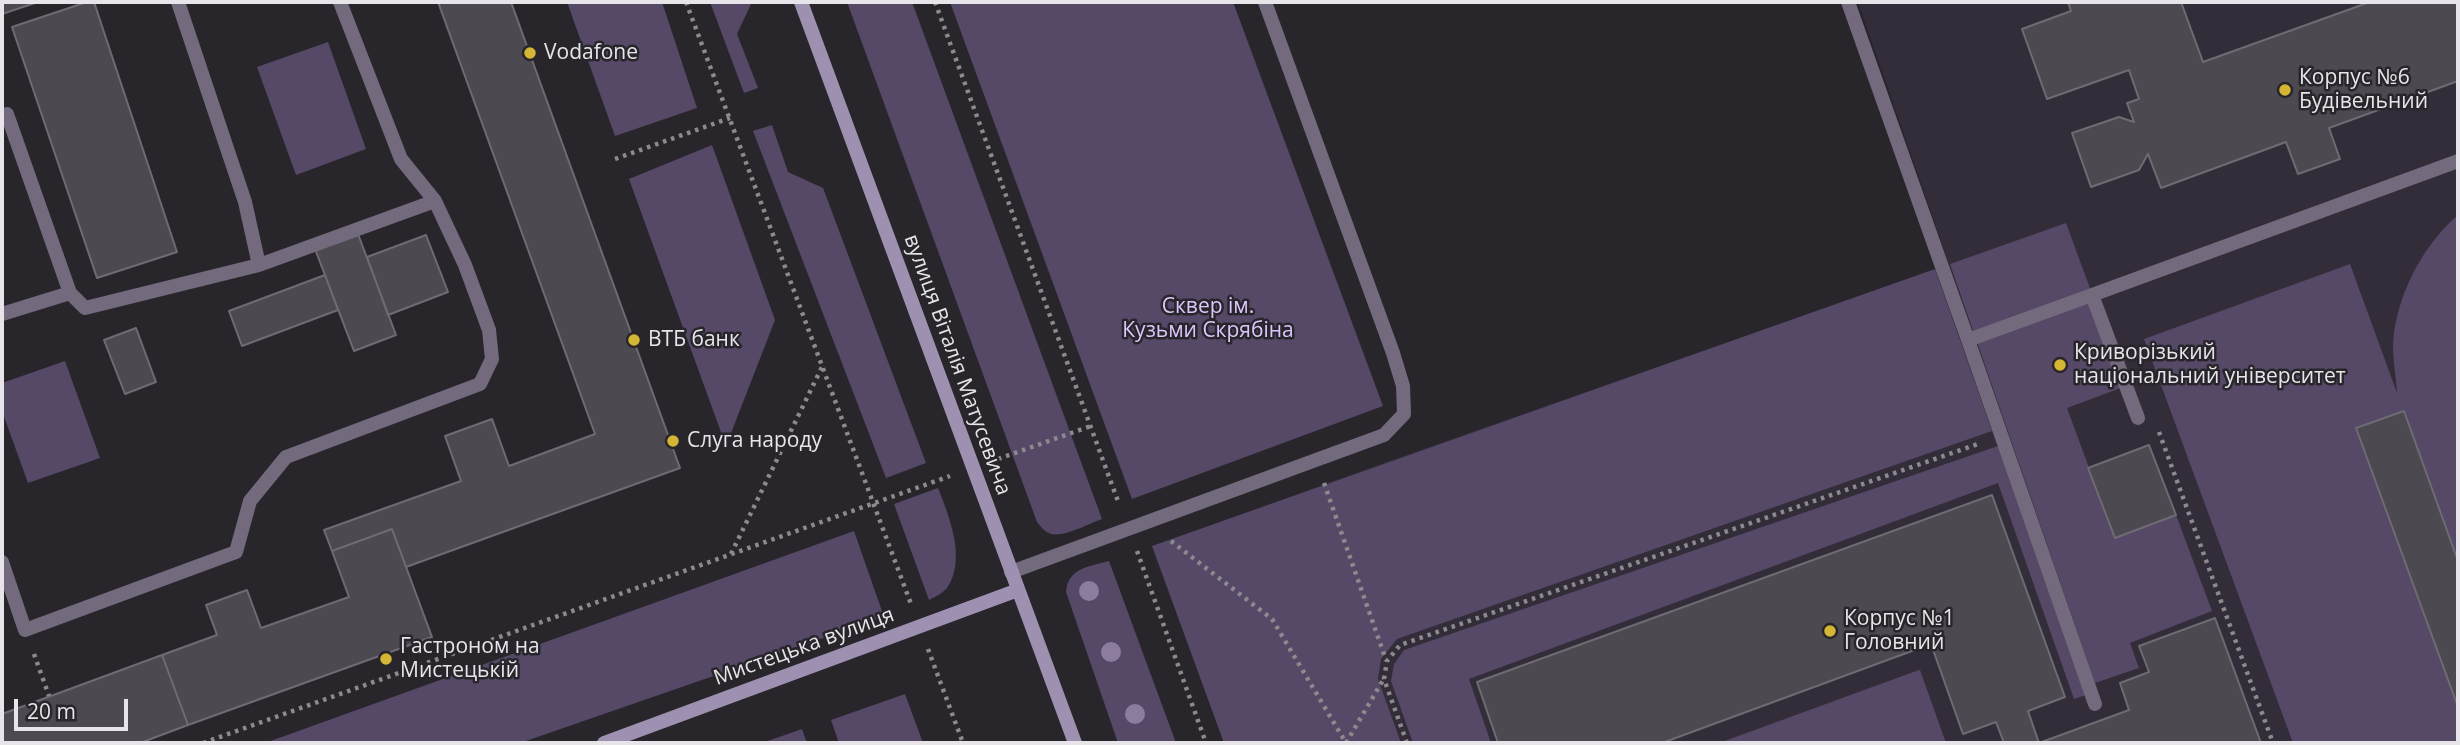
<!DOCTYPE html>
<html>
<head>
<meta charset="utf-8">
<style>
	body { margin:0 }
	#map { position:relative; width:2460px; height:745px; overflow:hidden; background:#28262b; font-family:"Open Sans",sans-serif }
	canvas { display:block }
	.frame { position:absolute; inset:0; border:4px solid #e7e5e9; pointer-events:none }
	.scale { position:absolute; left:14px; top:699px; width:114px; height:32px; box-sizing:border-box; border:4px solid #e7e5e9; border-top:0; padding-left:9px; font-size:21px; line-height:24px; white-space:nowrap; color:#e7e5e9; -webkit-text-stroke:5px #28262b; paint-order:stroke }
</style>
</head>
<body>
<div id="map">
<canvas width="2460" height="745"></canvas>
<div class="frame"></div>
<div class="scale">20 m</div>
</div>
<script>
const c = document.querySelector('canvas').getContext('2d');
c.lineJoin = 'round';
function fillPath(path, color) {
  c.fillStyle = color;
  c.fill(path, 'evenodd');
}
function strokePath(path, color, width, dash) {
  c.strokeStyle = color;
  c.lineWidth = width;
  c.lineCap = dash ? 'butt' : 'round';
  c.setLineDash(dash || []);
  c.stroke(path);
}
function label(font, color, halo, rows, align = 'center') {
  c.font = font + ' "Open Sans",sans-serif';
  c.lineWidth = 5;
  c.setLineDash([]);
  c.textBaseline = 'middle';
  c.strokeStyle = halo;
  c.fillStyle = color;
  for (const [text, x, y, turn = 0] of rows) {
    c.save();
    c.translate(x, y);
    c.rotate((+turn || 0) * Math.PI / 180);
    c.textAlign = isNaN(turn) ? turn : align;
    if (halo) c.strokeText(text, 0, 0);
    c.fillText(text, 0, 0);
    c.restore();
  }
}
fillPath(new Path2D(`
	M 1858,2 L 2458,2 L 2458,743 L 1224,743 L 1152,546 L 1389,461 L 1949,264 Z`), '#322d38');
fillPath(new Path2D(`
	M 567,2 L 662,2 L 697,108 L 615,136 Z
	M 710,2 L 752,2 L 737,34 L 758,88 L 744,93 Z
	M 847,2 L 912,2 L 1102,519 C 1088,524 1065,537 1051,534 C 1045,532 1041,527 1037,522 Z
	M 950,2 L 1233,2 L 1383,406 L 1132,499 Z
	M 328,42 L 366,149 L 296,175 L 257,67 Z
	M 772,125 L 788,172 L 823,188 L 926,463 L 886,478 L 753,131 Z
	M 712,145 L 775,320 L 726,446 L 629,179 Z
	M 2458,215 L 2458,561 L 2404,411 L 2356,428 L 2458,707 L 2458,743 L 2293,743 L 2144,339 L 2350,264 L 2397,393 C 2396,373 2391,352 2394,333 C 2400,289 2425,243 2458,215 Z
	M 2066,223 L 2126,386 L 2067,408 L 2115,538 L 2176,515 L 2212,611 L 2130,643 L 2139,668 L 2095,683 L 1950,264 Z
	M 1935,269 L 1992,431 L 1397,639 L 1381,659 L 1378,679 L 1401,743 L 1224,743 L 1152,546 Z
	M 65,361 L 100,458 L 28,483 L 2,411 L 2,383 Z
	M 1998,446 L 2086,695 L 2074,699 L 1998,483 L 1469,679 L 1491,743 L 1413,743 L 1391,681 L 1394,664 L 1404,650 Z
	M 938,488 C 949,516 967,559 947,588 C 943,593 935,597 929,600 L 894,504 Z
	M 854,531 L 884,617 L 520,743 L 265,743 Z
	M 1109,561 L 1176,743 L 1118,743 L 1066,592 C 1068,568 1088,567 1109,561 Z
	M 1920,670 L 1946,743 L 1719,743 L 1919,670 Z
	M 905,694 L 923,743 L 839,743 L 831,720 Z
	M 802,729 L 807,743 L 762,743 Z`), '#564867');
const building = new Path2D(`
	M 2,2 L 38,2 L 2,14 Z
	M 87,2 L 94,2 L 177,252 L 97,278 L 12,27 Z
	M 438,2 L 511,2 L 680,468 L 406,567 L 392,529 L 332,551 L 324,530 L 461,481 L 445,436 L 492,419 L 509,466 L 595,434 Z
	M 2068,2 L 2181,2 L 2203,62 L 2370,2 L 2458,2 L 2458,81 L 2329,128 L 2340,159 L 2298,174 L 2286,142 L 2161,188 L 2148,154 L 2139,170 L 2091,187 L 2072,133 L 2119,117 L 2134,122 L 2127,103 L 2139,99 L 2129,70 L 2047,99 L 2022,29 L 2071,11 Z
	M 358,234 L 396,335 L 354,351 L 315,249 Z
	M 426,235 L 448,292 L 388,315 L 367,257 Z
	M 325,275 L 338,310 L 242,346 L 229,311 Z
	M 136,328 L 156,382 L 125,394 L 104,340 Z
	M 2404,411 L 2458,561 L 2458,707 L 2356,428 Z
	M 2149,445 L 2176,515 L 2115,538 L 2088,468 Z
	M 1992,495 L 2065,697 L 2028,711 L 2039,743 L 2129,710 L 2120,683 L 2149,672 L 2139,646 L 2215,618 L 2261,743 L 2004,743 L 1996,722 L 1963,734 L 1931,644 L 1662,743 L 1498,743 L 1477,682 Z
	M 392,529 L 432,637 L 188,725 L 162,655 L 217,635 L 206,605 L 247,590 L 261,628 L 349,597 L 332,551 Z
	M 162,655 L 188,725 L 140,743 L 2,743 L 2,714 Z`);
fillPath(building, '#4c4a50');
strokePath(building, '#6e6b72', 2);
strokePath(new Path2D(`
	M 686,2 L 911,604
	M 935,2 L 1119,504
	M 615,159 L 730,118
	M 2159,432 L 2273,743
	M 998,459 L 1091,426
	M 1324,483 L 1386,660
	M 1171,541 L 1272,619 L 1346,743
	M 1137,551 L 1206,743
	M 731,554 L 822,367
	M 928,649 L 963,743
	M 34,654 L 49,696
	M 203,743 L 950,476
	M 1346,743 L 1383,680
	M 1407,743 L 1384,679 L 1387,661 L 1400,645 L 1978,444`), '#8c8a8e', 4.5, [3.5, 5]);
strokePath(new Path2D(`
	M 178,2 L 245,202 L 259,265
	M 1848,2 L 1968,340 L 2092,295
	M 2,115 L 7,114 L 70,293 L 85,308 L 259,265 L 435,201
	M 2,314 L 70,293
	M 1968,340 L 2095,704
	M 2138,418 L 2092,295 L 2458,161
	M 2,562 L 25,630 L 236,552 L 250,501 L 286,457 L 480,384 L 492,359 L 489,330 L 465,265 L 435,201 L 401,159 L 340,2
	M 1011,572 L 1384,435 L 1404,414 L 1403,386 L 1393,353 L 1265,2`), '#736a7e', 14);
strokePath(new Path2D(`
	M 801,2 L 1075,743
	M 604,743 L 1018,590`), '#9e90b0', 14);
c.fillStyle = '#8c7d9e';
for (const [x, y] of [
	[1089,591],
	[1111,652],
	[1135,714]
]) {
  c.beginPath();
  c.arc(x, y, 10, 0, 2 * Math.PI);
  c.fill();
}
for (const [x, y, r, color] of [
	[530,53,7,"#d5b534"],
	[2285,90,7,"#d5b534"],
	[634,340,7,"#d5b534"],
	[2060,365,7,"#d5b534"],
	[673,441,7,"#d5b534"],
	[1830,631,7,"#d5b534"],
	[386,659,7,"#d5b534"]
]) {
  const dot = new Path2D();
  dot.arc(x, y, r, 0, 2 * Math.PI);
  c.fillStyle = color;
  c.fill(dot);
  strokePath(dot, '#28262b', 2.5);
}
label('21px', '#e7e5e9', '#28262b', [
	["Vodafone",544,53],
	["Корпус №6",2299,78],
	["Будівельний",2299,102],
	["ВТБ банк",648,340],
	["Криворізький",2074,353],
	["національний університет",2074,377],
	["Слуга народу",687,441],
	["Корпус №1",1844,619],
	["Головний",1844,643],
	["Гастроном на",400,647],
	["Мистецькій",400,671]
], 'left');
label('21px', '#ddc5fd', '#28262b', [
	["Сквер ім.",1208,307],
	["Кузьми Скрябіна",1208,331]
]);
label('21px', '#e7e5e9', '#28262b', [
	["вулиця Віталія Матусевича",957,365,70],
	["Мистецька вулиця",804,647,-20]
]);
</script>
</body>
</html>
